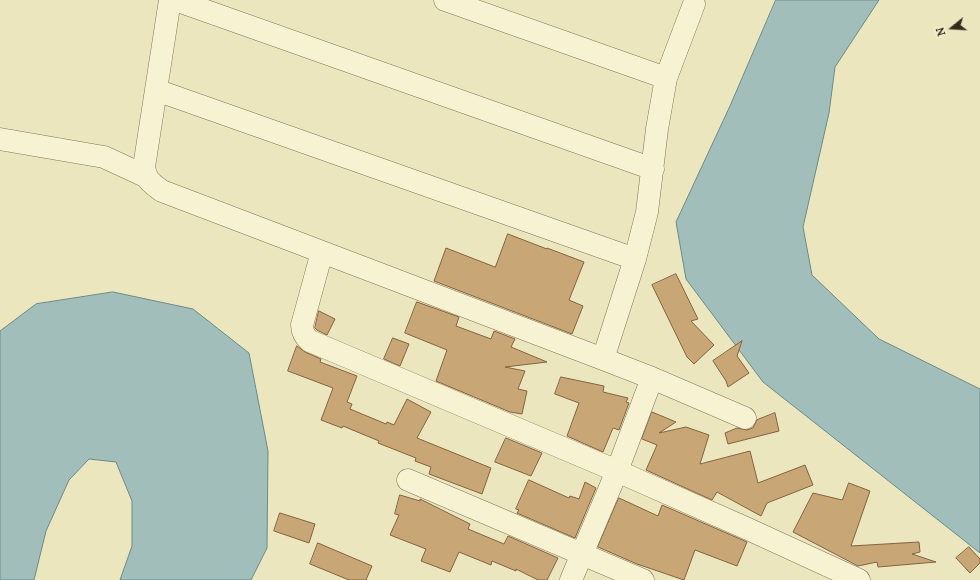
<!DOCTYPE html>
<html>
<head>
<meta charset="utf-8">
<style>
	body { margin:0 }
	#map { position:relative; width:980px; height:580px; overflow:hidden; background:#ece6bf; font-family:Lora,serif }
	canvas { display:block }
	.north { position:absolute; left:932px; top:8px; width:40px; height:40px; -webkit-text-stroke:3px #f4efce; paint-order:stroke; rotate:252deg; font-size:11px; font-weight:700; line-height:16px; text-align:center; color:#342b1c }
	.north::after { content:''; display:block; margin:auto; width:14px; height:18px; background:#342b1c; clip-path:polygon(50% 0,100% 100%,50% 72%,0 100%) }
</style>
</head>
<body>
<div id="map">
<canvas width="980" height="580"></canvas>
<div class="north">N</div>
</div>
<script>
const c = document.querySelector('canvas').getContext('2d');
c.lineJoin = 'round';
function fillPath(path, color) {
  c.fillStyle = color;
  c.fill(path, 'evenodd');
}
function strokePath(path, color, width, dash) {
  c.strokeStyle = color;
  c.lineWidth = width;
  c.lineCap = dash ? 'butt' : 'round';
  c.setLineDash(dash || []);
  c.stroke(path);
}
const water = new Path2D(`
	M 776,0 L 879,0 L 835,67 L 829,113 L 803,227 L 812,275 L 879,339 L 980,389 L 980,553 L 763,382 L 686,279 L 676,222 L 730,106 Z
	M 113,292 L 193,309 L 249,353 L 268,451 L 267,548 L 251,580 L 120,580 L 132,546 L 132,501 L 116,462 L 89,459 L 69,480 L 46,531 L 34,580 L 0,580 L 0,331 L 36,304 Z`);
fillPath(water, '#a2beba');
strokePath(water, '#6a8b88', 1);
const building = new Path2D(`
	M 508,234 L 547,249 L 547,248 L 584,262 L 569,300 L 583,306 L 572,334 L 434,281 L 446,248 L 495,267 Z
	M 676,274 L 698,319 L 691,321 L 714,345 L 694,364 L 687,357 L 652,285 Z
	M 417,302 L 459,317 L 456,326 L 491,339 L 494,331 L 515,339 L 511,347 L 547,362 L 505,367 L 525,371 L 518,389 L 527,391 L 522,414 L 510,412 L 436,381 L 447,350 L 405,333 Z
	M 319,311 L 335,319 L 327,335 L 317,330 L 315,328 Z
	M 393,338 L 409,344 L 400,366 L 384,359 Z
	M 742,341 L 737,356 L 749,373 L 728,387 L 726,381 L 713,361 Z
	M 297,346 L 305,352 L 321,359 L 320,362 L 357,376 L 347,402 L 352,404 L 350,409 L 386,424 L 387,422 L 394,425 L 407,399 L 431,412 L 417,438 L 491,468 L 482,494 L 429,474 L 431,467 L 415,461 L 416,458 L 378,443 L 379,441 L 343,426 L 342,428 L 321,420 L 333,388 L 288,371 Z
	M 561,377 L 604,386 L 603,392 L 628,398 L 626,402 L 629,403 L 619,430 L 613,428 L 603,452 L 567,436 L 579,403 L 555,394 Z
	M 652,412 L 676,422 L 659,433 L 686,427 L 709,435 L 700,464 L 750,451 L 758,483 L 805,465 L 813,485 L 767,503 L 761,516 L 717,492 L 712,500 L 646,470 L 657,445 L 642,439 Z
	M 775,413 L 779,431 L 728,444 L 725,433 L 737,428 L 747,430 L 753,428 L 757,420 Z
	M 506,438 L 542,453 L 531,476 L 495,462 Z
	M 529,480 L 569,498 L 570,496 L 579,499 L 585,482 L 596,488 L 575,538 L 517,513 L 519,510 L 516,509 Z
	M 849,483 L 870,491 L 851,546 L 919,542 L 920,552 L 912,554 L 936,562 L 878,567 L 877,562 L 858,566 L 793,532 L 813,493 L 842,500 Z
	M 400,495 L 420,501 L 420,499 L 470,524 L 468,529 L 504,544 L 508,536 L 558,558 L 547,580 L 538,580 L 516,569 L 516,571 L 492,561 L 491,565 L 459,552 L 450,572 L 421,561 L 426,549 L 390,535 L 399,515 L 395,514 Z
	M 619,498 L 658,516 L 662,505 L 747,542 L 737,566 L 695,550 L 684,580 L 637,564 L 598,547 Z
	M 280,513 L 315,524 L 309,543 L 274,531 Z
	M 318,543 L 372,566 L 366,580 L 349,580 L 310,564 Z
	M 969,547 L 980,559 L 980,563 L 970,573 L 956,558 Z`);
fillPath(building, '#c9a676');
strokePath(building, '#82643f', 1);
const minor = new Path2D(`
	M 170,0 L 144,167 C 146,180 151,183 162,191 L 603,359 L 652,378 L 745,418
	M 175,0 L 653,169
	M 445,0 L 666,78
	M 156,90 L 635,259
	M 0,139 L 104,157 L 145,176
	M 322,252 L 302,325 C 302,332 304,336 310,341 L 617,471 L 748,529 L 859,580
	M 603,359 L 635,259 L 647,212 L 657,129 L 666,78 L 694,4
	M 408,480 L 643,580
	M 571,580 L 617,471 L 652,378`);
strokePath(minor, '#847658', 23);
strokePath(minor, '#f7f2d1', 22);
</script>
</body>
</html>
